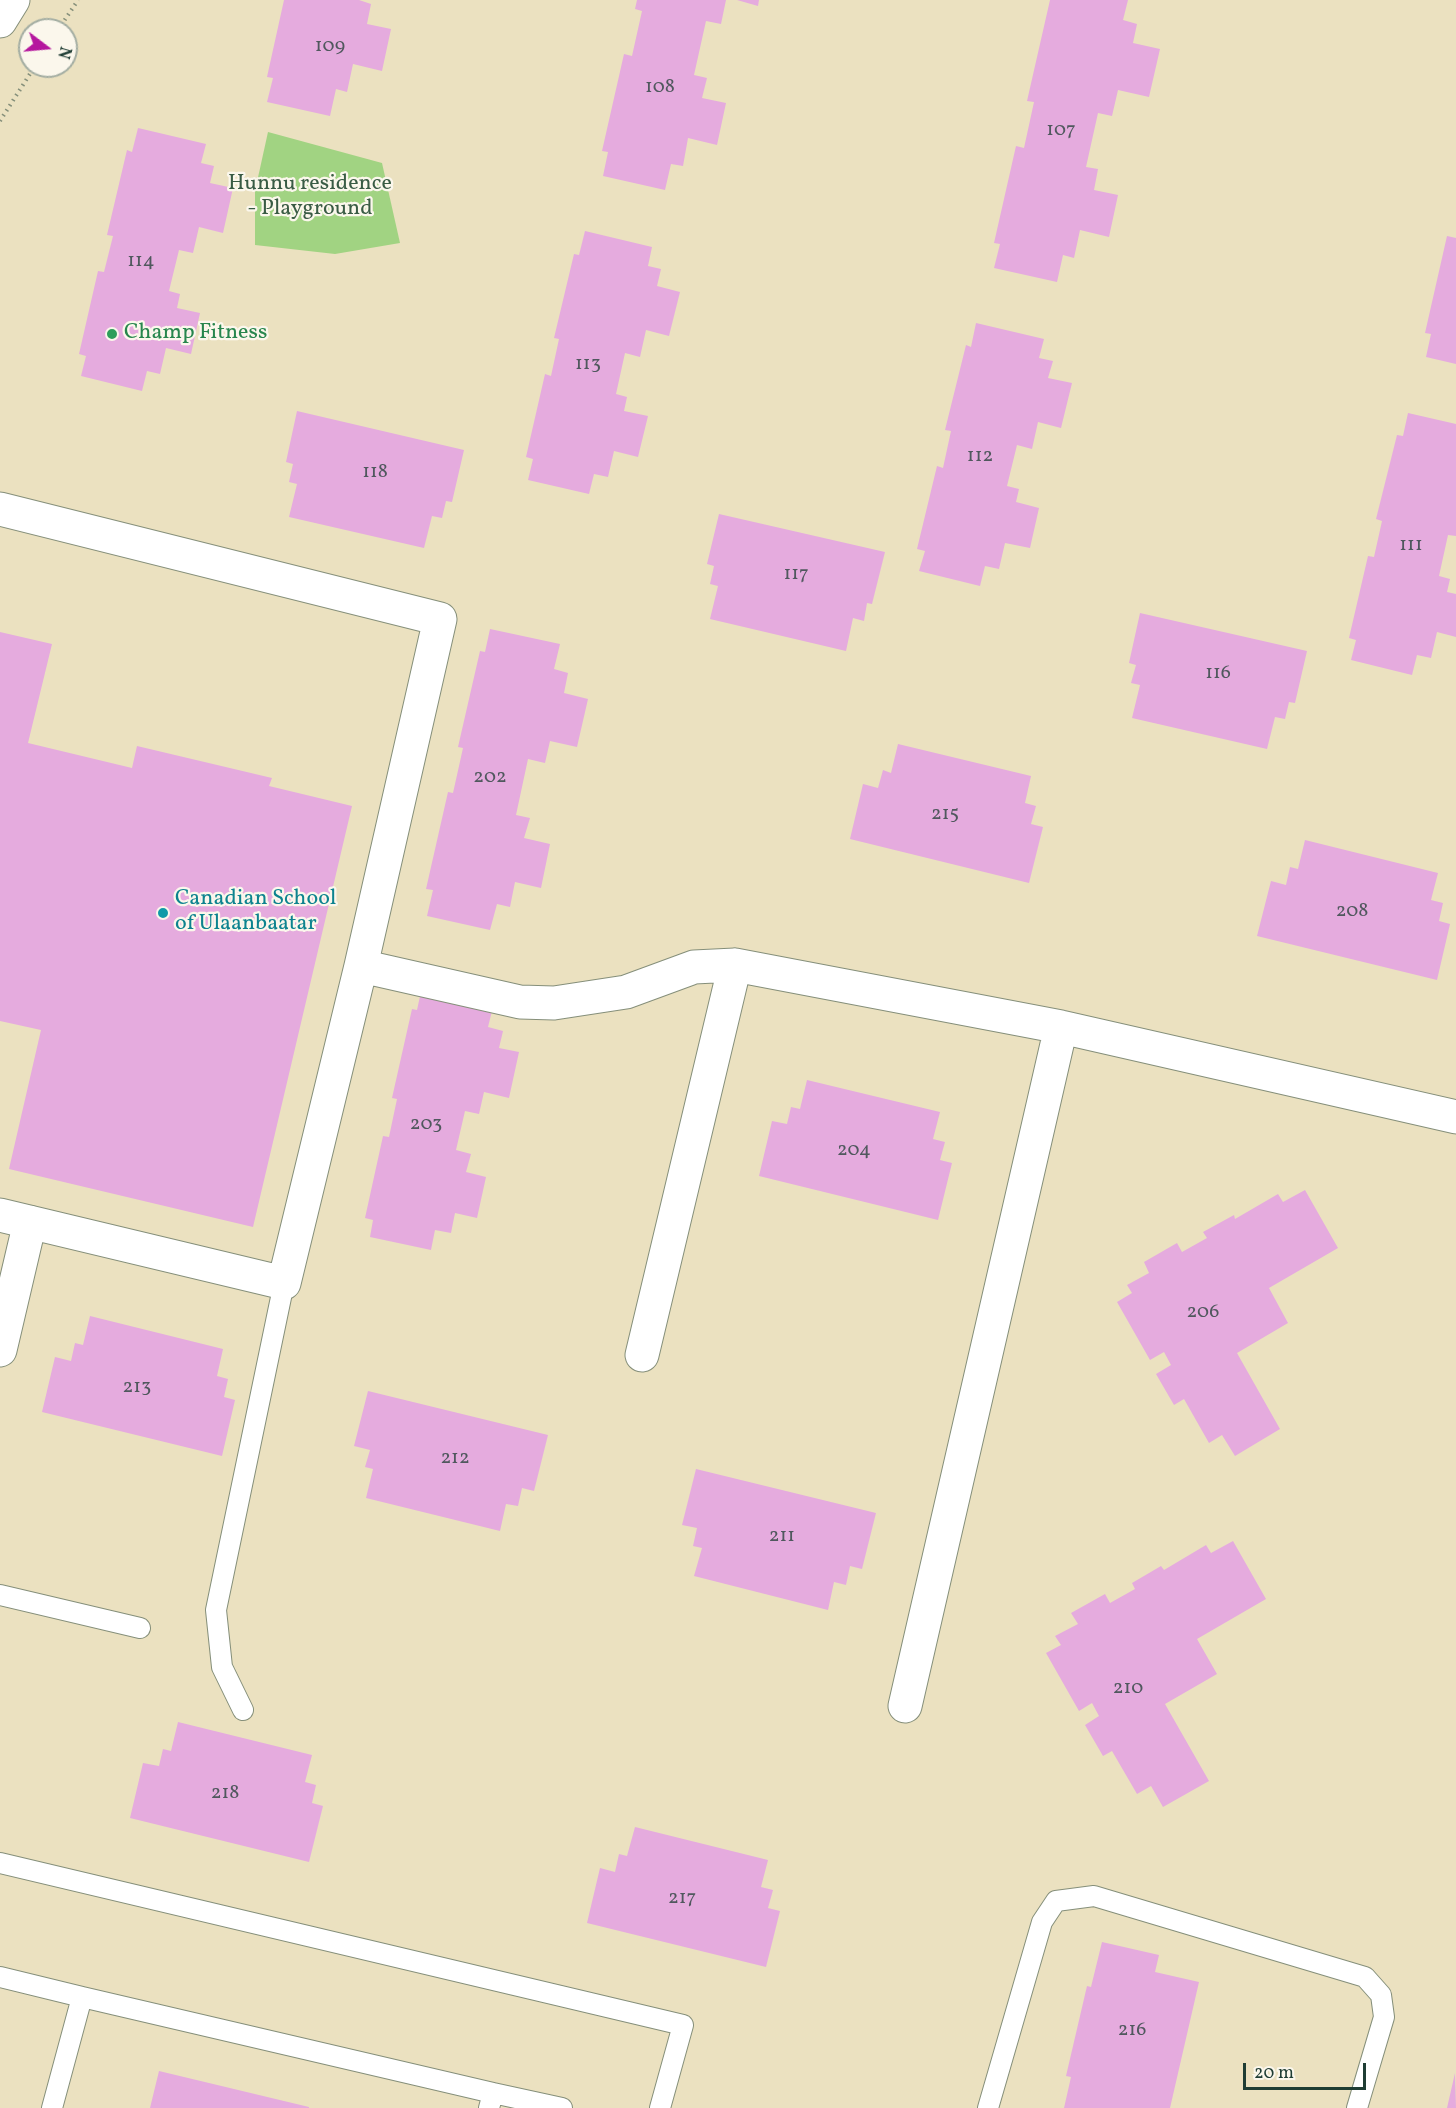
<!DOCTYPE html>
<html>
<head>
<meta charset="utf-8">
<style>
	body { margin:0 }
	#map { position:relative; width:1456px; height:2108px; overflow:hidden; background:#ebe1c0; font-family:Vollkorn,serif }
	canvas { display:block }
	.north { position:absolute; left:18px; top:18px; width:60px; height:60px; box-sizing:border-box; background:#fbf7ec; border:2px solid #a3ada2; border-radius:50%; rotate:106deg; font-size:16px; font-weight:700; line-height:24px; text-align:center; color:#1f3d34 }
	.north::after { content:''; display:block; margin:auto; width:21px; height:27px; background:#b5179e; clip-path:polygon(50% 0,100% 100%,50% 72%,0 100%) }
	.scale { position:absolute; left:1243px; top:2063px; width:123px; height:27px; box-sizing:border-box; border:3px solid #1f3d34; border-top:0; padding-left:8px; font-size:18px; line-height:21px; white-space:nowrap; color:#1f3d34; -webkit-text-stroke:4px #fbf7ec; paint-order:stroke }
</style>
</head>
<body>
<div id="map">
<canvas width="1456" height="2108"></canvas>
<div class="north">N</div>
<div class="scale">20 m</div>
</div>
<script>
const c = document.querySelector('canvas').getContext('2d');
c.lineJoin = 'round';
function fillPath(path, color) {
  c.fillStyle = color;
  c.fill(path, 'evenodd');
}
function strokePath(path, color, width, dash) {
  c.strokeStyle = color;
  c.lineWidth = width;
  c.lineCap = dash ? 'butt' : 'round';
  c.setLineDash(dash || []);
  c.stroke(path);
}
function label(font, color, halo, rows, align = 'center') {
  c.font = font + ' Vollkorn,serif';
  c.lineWidth = 4.5;
  c.setLineDash([]);
  c.textBaseline = 'middle';
  c.strokeStyle = halo;
  c.fillStyle = color;
  for (const [text, x, y, turn = 0] of rows) {
    c.save();
    c.translate(x, y);
    c.rotate((+turn || 0) * Math.PI / 180);
    c.textAlign = isNaN(turn) ? turn : align;
    if (halo) c.strokeText(text, 0, 0);
    c.fillText(text, 0, 0);
    c.restore();
  }
}
fillPath(new Path2D(`
	M 268,132 L 382,163 L 400,243 L 335,254 L 255,245 L 255,191 Z`), '#a1d382');
fillPath(new Path2D(`
	M 284,0 L 359,0 L 371,4 L 367,24 L 391,29 L 382,71 L 353,64 L 347,92 L 336,89 L 330,116 L 267,102 L 273,78 L 267,77 Z
	M 637,0 L 726,0 L 721,24 L 706,21 L 694,75 L 707,78 L 702,98 L 726,103 L 717,145 L 688,138 L 683,166 L 671,164 L 665,190 L 603,176 L 608,152 L 602,151 L 624,54 L 632,56 L 642,11 L 635,9 Z
	M 737,0 L 759,0 L 758,6 Z
	M 1050,0 L 1128,0 L 1123,20 L 1137,24 L 1133,43 L 1160,49 L 1149,97 L 1118,90 L 1112,116 L 1098,113 L 1086,167 L 1098,169 L 1094,190 L 1118,195 L 1109,237 L 1080,230 L 1074,258 L 1063,255 L 1057,282 L 994,268 L 1000,244 L 994,243 L 1016,146 L 1024,148 L 1034,102 L 1027,101 Z
	M 138,128 L 206,144 L 201,163 L 214,166 L 210,183 L 233,188 L 223,233 L 199,227 L 193,253 L 179,250 L 169,291 L 180,294 L 177,308 L 200,313 L 191,354 L 166,348 L 160,374 L 147,371 L 142,391 L 81,376 L 86,356 L 79,354 L 98,271 L 104,272 L 113,236 L 107,235 L 127,150 L 132,152 Z
	M 585,231 L 652,247 L 648,266 L 661,269 L 657,286 L 680,292 L 669,336 L 646,330 L 640,357 L 625,353 L 616,394 L 627,397 L 624,411 L 648,416 L 638,457 L 614,451 L 608,477 L 594,474 L 589,494 L 528,480 L 533,459 L 526,457 L 545,374 L 551,376 L 559,339 L 554,338 L 574,254 L 579,255 Z
	M 1447,236 L 1456,238 L 1456,364 L 1426,357 L 1431,334 L 1425,333 Z
	M 976,323 L 1044,339 L 1039,358 L 1053,361 L 1048,378 L 1072,383 L 1061,428 L 1038,422 L 1032,449 L 1017,445 L 1007,486 L 1019,489 L 1016,502 L 1039,508 L 1030,548 L 1005,543 L 999,569 L 985,566 L 980,586 L 919,571 L 925,551 L 917,549 L 937,466 L 943,468 L 951,431 L 945,430 L 966,345 L 971,347 Z
	M 297,411 L 464,450 L 452,502 L 446,501 L 442,518 L 432,516 L 424,548 L 289,517 L 297,484 L 289,482 L 293,464 L 286,462 Z
	M 1408,413 L 1456,424 L 1456,536 L 1448,535 L 1439,576 L 1450,579 L 1447,592 L 1456,594 L 1456,637 L 1437,632 L 1431,658 L 1417,655 L 1412,675 L 1351,660 L 1356,640 L 1349,638 L 1368,556 L 1374,557 L 1382,521 L 1376,519 L 1397,435 L 1403,436 Z
	M 719,514 L 885,552 L 872,604 L 867,603 L 864,621 L 853,618 L 846,651 L 710,619 L 718,586 L 710,584 L 714,566 L 707,564 Z
	M 1140,613 L 1307,651 L 1295,703 L 1289,702 L 1285,719 L 1275,717 L 1267,749 L 1132,718 L 1140,685 L 1131,683 L 1136,665 L 1129,663 Z
	M 490,629 L 560,644 L 554,669 L 568,673 L 564,693 L 588,699 L 577,747 L 550,741 L 545,763 L 528,759 L 516,815 L 530,818 L 524,838 L 550,844 L 541,888 L 515,882 L 510,907 L 497,904 L 490,930 L 427,916 L 433,890 L 426,889 L 448,792 L 453,793 L 463,748 L 458,747 L 480,651 L 485,652 Z
	M 0,632 L 52,644 L 28,743 L 132,768 L 137,746 L 272,778 L 269,786 L 352,806 L 253,1227 L 9,1169 L 41,1030 L 0,1021 Z
	M 898,744 L 1031,776 L 1025,803 L 1036,806 L 1031,824 L 1043,827 L 1029,883 L 850,839 L 863,784 L 878,788 L 883,770 L 891,773 Z
	M 1305,840 L 1438,873 L 1431,900 L 1443,903 L 1439,921 L 1450,924 L 1437,980 L 1257,936 L 1271,881 L 1286,885 L 1290,867 L 1298,869 Z
	M 422,987 L 494,1003 L 488,1027 L 503,1031 L 499,1048 L 519,1052 L 509,1098 L 484,1092 L 479,1114 L 465,1111 L 456,1150 L 471,1154 L 466,1172 L 486,1177 L 477,1218 L 455,1213 L 451,1233 L 435,1230 L 431,1250 L 370,1237 L 373,1220 L 365,1218 L 383,1136 L 389,1137 L 397,1099 L 392,1098 L 412,1009 L 417,1010 Z
	M 807,1080 L 940,1112 L 933,1139 L 945,1142 L 940,1160 L 952,1163 L 938,1220 L 759,1176 L 772,1121 L 787,1124 L 791,1107 L 800,1109 Z
	M 1305,1190 L 1338,1248 L 1269,1288 L 1288,1323 L 1237,1353 L 1280,1429 L 1235,1456 L 1222,1435 L 1209,1443 L 1184,1399 L 1174,1405 L 1156,1374 L 1171,1365 L 1164,1352 L 1150,1360 L 1117,1302 L 1132,1293 L 1127,1285 L 1149,1273 L 1144,1262 L 1177,1243 L 1182,1252 L 1207,1238 L 1203,1232 L 1234,1215 L 1235,1219 L 1278,1194 L 1283,1202 Z
	M 90,1316 L 223,1349 L 217,1376 L 228,1379 L 224,1397 L 235,1400 L 222,1456 L 42,1412 L 55,1357 L 71,1361 L 75,1343 L 83,1345 Z
	M 368,1391 L 548,1435 L 534,1491 L 522,1488 L 518,1506 L 506,1504 L 500,1531 L 366,1498 L 373,1469 L 365,1467 L 370,1450 L 354,1446 Z
	M 696,1469 L 876,1513 L 862,1569 L 850,1566 L 846,1585 L 834,1582 L 828,1610 L 694,1576 L 702,1548 L 693,1546 L 697,1528 L 682,1525 Z
	M 1233,1541 L 1266,1599 L 1197,1639 L 1217,1674 L 1165,1704 L 1209,1781 L 1163,1807 L 1151,1786 L 1137,1794 L 1112,1751 L 1103,1756 L 1085,1725 L 1099,1716 L 1092,1703 L 1079,1711 L 1046,1653 L 1061,1645 L 1055,1636 L 1078,1624 L 1071,1613 L 1105,1594 L 1110,1603 L 1135,1589 L 1132,1583 L 1161,1566 L 1164,1570 L 1206,1545 L 1211,1553 Z
	M 178,1722 L 312,1755 L 305,1782 L 316,1785 L 312,1803 L 323,1806 L 309,1862 L 130,1818 L 143,1763 L 159,1766 L 163,1749 L 171,1751 Z
	M 635,1827 L 768,1860 L 761,1887 L 773,1890 L 768,1908 L 780,1911 L 766,1967 L 587,1923 L 600,1868 L 615,1872 L 619,1854 L 627,1856 Z
	M 1102,1942 L 1159,1955 L 1155,1972 L 1199,1982 L 1170,2108 L 1064,2108 L 1071,2077 L 1066,2076 L 1087,1986 L 1091,1987 Z
	M 159,2071 L 309,2107 L 309,2108 L 150,2108 Z
	M 1455,2073 L 1456,2108 L 1447,2108 Z`), '#e5abde');
const lane = new Path2D(`
	M 0,1595 L 140,1628
	M 243,1710 L 222,1667 L 216,1610 L 284,1283
	M 0,1863 L 683,2025 L 660,2108
	M 0,1977 L 82,1997 L 52,2108
	M 82,1997 L 493,2093
	M 489,2108 L 493,2093 L 562,2108
	M 988,2108 L 1042,1922 L 1056,1901 L 1094,1896 L 1365,1977 L 1381,1995 L 1384,2017 L 1357,2108`);
const street = new Path2D(`
	M 0,21 L 13,0
	M 0,509 L 440,619 L 361,966 L 284,1283 L 0,1215
	M 361,966 L 520,1002 L 554,1003 L 626,992 L 694,967 L 735,965 L 1061,1027 L 1456,1117
	M 0,1350 L 30,1222
	M 642,1355 L 735,965
	M 905,1706 L 1061,1027`);
strokePath(lane, '#858f7a', 22);
strokePath(street, '#858f7a', 35);
strokePath(new Path2D(`
	M 58,30 L 78,0
	M 0,121 L 35,66`), '#858f7a', 4, [1.5, 4.5]);
strokePath(lane, '#fff', 20);
strokePath(street, '#fff', 33);
for (const [x, y, r, color] of [
	[112,334,6,"#2e9e5b"],
	[163,913,6,"#0f9aa8"]
]) {
  const dot = new Path2D();
  dot.arc(x, y, r, 0, 2 * Math.PI);
  c.fillStyle = color;
  c.fill(dot);
  strokePath(dot, '#fbf7ec', 2);
}
label('20px', '#50585e', null, [
	["109",330,47],
	["108",660,88],
	["107",1061,131],
	["114",141,262],
	["113",588,365],
	["112",980,457],
	["118",375,473],
	["111",1411,546],
	["117",796,575],
	["116",1218,674],
	["202",490,778],
	["215",945,815],
	["208",1352,912],
	["203",426,1125],
	["204",854,1151],
	["206",1203,1313],
	["213",137,1388],
	["212",455,1459],
	["211",782,1537],
	["210",1128,1689],
	["218",225,1794],
	["217",682,1899],
	["216",1132,2031]
]);
label('22px', '#395b44', '#fbf7ec', [
	["Hunnu residence",310,185],
	["- Playground",310,210]
]);
label('22px', '#27864d', '#fbf7ec', [
	["Champ Fitness",124,334]
], 'left');
label('22px', '#0d838f', '#fbf7ec', [
	["Canadian School",175,900],
	["of Ulaanbaatar",175,925]
], 'left');
</script>
</body>
</html>
